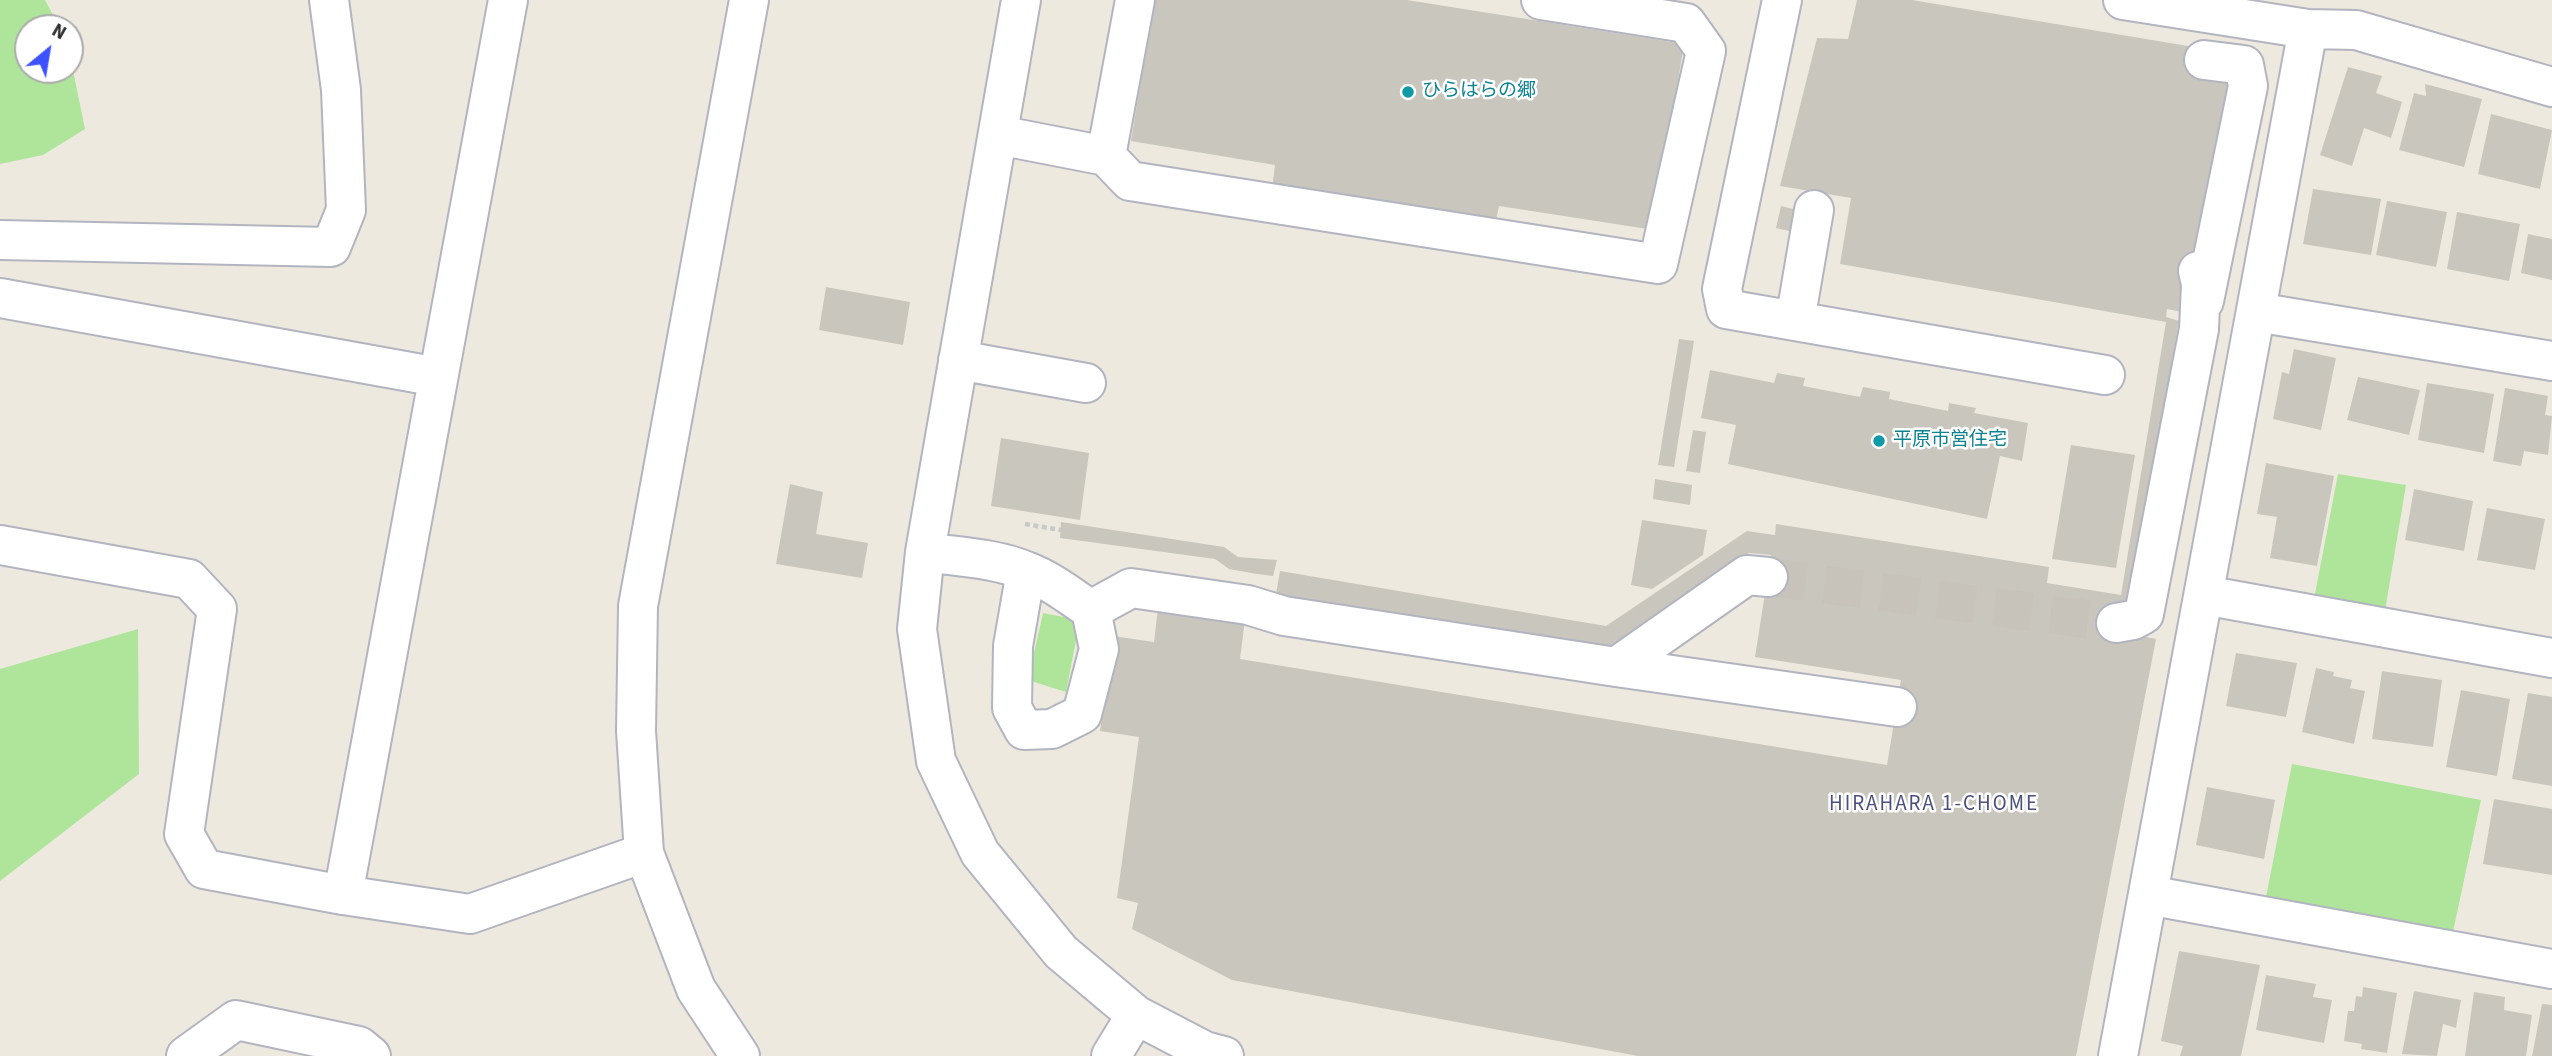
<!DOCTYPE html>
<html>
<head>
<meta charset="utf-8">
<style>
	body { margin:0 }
	#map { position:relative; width:2552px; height:1056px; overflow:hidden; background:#eee9df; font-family:"Source Sans 3",sans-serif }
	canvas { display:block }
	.north { position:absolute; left:14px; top:14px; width:70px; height:70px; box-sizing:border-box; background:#fff; border:2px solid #ababab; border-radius:50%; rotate:30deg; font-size:19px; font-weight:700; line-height:28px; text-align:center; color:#2c2c2c }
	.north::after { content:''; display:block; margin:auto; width:24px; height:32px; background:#3d51fd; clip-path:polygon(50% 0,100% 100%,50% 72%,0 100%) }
</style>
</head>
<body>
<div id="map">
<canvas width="2552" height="1056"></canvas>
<div class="north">N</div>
</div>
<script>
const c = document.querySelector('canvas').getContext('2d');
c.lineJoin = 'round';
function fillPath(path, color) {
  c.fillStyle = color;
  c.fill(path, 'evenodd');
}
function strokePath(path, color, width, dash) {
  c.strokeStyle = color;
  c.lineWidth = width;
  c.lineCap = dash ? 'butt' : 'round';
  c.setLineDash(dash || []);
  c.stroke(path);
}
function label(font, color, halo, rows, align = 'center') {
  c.font = font + ' "Source Sans 3","Noto Sans JP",sans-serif';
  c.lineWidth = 5;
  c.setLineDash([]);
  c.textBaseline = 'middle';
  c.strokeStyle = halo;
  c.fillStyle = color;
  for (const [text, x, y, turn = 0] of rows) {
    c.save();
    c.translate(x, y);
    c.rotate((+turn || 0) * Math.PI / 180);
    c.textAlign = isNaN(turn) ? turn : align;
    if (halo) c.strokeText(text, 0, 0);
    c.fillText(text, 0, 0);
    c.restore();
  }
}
fillPath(new Path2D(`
	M 0,0 L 45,0 L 60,28 L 28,28 L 28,70 L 70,70 L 70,56 L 85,129 L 43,155 L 0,164 Z
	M 2338,474 L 2406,485 L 2385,611 L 2314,599 Z
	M 1043,613 L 1080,620 L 1066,692 L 1028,680 Z
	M 138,629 L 139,774 L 0,881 L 0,669 Z
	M 2292,764 L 2481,800 L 2453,932 L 2266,897 Z`), '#aee59b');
fillPath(new Path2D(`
	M 1154,0 L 1407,0 L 1684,44 L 1654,230 L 1499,206 L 1495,225 L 1272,189 L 1275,165 L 1131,141 Z
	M 1857,0 L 1912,0 L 2206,49 L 2234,74 L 2191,314 L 2167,309 L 2166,317 L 2179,321 L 2127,615 L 2115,630 L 2156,639 L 2076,1056 L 1638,1056 L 1232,980 L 1132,929 L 1138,903 L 1117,898 L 1139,737 L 1100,731 L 1113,636 L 1154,642 L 1158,608 L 1245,620 L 1240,659 L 1887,765 L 1901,680 L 1755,657 L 1771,555 L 1749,553 L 1615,648 L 1276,594 L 1280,571 L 1606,626 L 1747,531 L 1775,535 L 1776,524 L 2049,567 L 2047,583 L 2121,595 L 2166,322 L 1840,264 L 1851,198 L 1780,186 L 1817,38 L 1848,39 Z
	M 2348,67 L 2382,76 L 2376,93 L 2402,102 L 2391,138 L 2364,128 L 2352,166 L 2320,155 Z
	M 2425,84 L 2482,99 L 2464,167 L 2399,150 L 2414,93 L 2426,96 Z
	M 2491,114 L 2552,130 L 2540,189 L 2478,174 Z
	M 2313,189 L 2381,199 L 2371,255 L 2303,244 Z
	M 2387,201 L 2447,212 L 2436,267 L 2376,255 Z
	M 1781,206 L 1797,210 L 1793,232 L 1776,228 Z
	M 2457,212 L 2520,224 L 2509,281 L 2447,269 Z
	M 2528,234 L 2552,239 L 2552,280 L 2521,273 Z
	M 826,287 L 910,302 L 903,345 L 819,330 Z
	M 1679,339 L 1694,341 L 1674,467 L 1658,465 Z
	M 2294,349 L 2336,358 L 2321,430 L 2273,419 L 2282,372 L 2289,374 Z
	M 1710,370 L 1774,383 L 1777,373 L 1805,378 L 1803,386 L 1860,397 L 1863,387 L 1890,392 L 1889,399 L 1948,411 L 1949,403 L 1976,408 L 1974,413 L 2028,423 L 2022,461 L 2000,456 L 1987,519 L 1728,464 L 1736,425 L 1701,418 Z
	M 2358,377 L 2420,390 L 2409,435 L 2347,420 Z
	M 2427,383 L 2494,394 L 2484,453 L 2418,440 Z
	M 2505,388 L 2548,396 L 2545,415 L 2552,416 L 2548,455 L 2524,451 L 2521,466 L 2493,461 Z
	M 1693,430 L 1706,432 L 1700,473 L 1686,471 Z
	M 1001,438 L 1089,453 L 1080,520 L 991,506 Z
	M 2071,445 L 2135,455 L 2116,568 L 2052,559 Z
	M 2266,463 L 2334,476 L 2317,566 L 2270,558 L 2277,517 L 2257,514 Z
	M 1655,479 L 1692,485 L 1690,505 L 1653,499 Z
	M 790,484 L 823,492 L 816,534 L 868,543 L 862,578 L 776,564 Z
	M 2414,489 L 2473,501 L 2464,551 L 2405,540 Z
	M 2487,508 L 2545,519 L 2535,570 L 2477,560 Z
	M 1642,520 L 1707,530 L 1703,555 L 1652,589 L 1631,585 Z
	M 1061,522 L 1224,547 L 1238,557 L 1277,560 L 1273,576 L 1257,574 L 1229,569 L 1215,559 L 1060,538 Z
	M 2236,653 L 2297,663 L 2286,717 L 2226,706 Z
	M 2316,668 L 2334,672 L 2333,676 L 2352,680 L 2350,688 L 2365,691 L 2354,744 L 2302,732 Z
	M 2382,671 L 2442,680 L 2433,747 L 2372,739 Z
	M 2461,690 L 2510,699 L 2497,776 L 2446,767 Z
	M 2528,693 L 2552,697 L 2552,786 L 2512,779 Z
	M 2207,787 L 2275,800 L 2264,859 L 2196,845 Z
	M 2494,799 L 2552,809 L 2552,875 L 2483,864 Z
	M 2179,951 L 2260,965 L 2241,1056 L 2180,1056 L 2183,1046 L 2161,1041 Z
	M 2266,975 L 2316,984 L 2313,997 L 2332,1000 L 2324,1043 L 2256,1030 Z
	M 2363,987 L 2397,993 L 2387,1053 L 2361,1049 L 2362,1044 L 2344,1041 L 2348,1011 L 2354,1011 L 2356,996 L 2362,997 Z
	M 2414,991 L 2461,1000 L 2456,1028 L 2443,1024 L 2437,1056 L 2402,1054 Z
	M 2474,992 L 2505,997 L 2504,1010 L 2532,1015 L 2526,1056 L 2465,1056 Z
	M 2542,1004 L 2552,1005 L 2552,1056 L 2532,1056 Z`), '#c9c7bd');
strokePath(new Path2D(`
	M 1768,577 L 2116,623`), '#c7c3bb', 38, [38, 19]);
const minor = new Path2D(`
	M 1021,0 L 925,552 L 917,629 L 936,761 L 980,853 L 1061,952 L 1136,1015 L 1205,1051 L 1224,1056
	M 1782,0 L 1722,289 L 1726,309 L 2105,375
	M 2123,0 L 2308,29 L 2356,30 L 2552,87
	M 2204,60 L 2244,65 L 2248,86 L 2204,301
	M 998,135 L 1106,156 L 1130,181 L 1658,264 L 1706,51 L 1686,23 L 1541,0
	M 1106,156 L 1135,0
	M 0,240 L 331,247 L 346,210 L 341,90 L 329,0
	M 0,298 L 438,377
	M 2256,312 L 2552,361
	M 1795,321 L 1814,210
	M 958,360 L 1086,383
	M 0,545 L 189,579 L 217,609 L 184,834 L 204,869 L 343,895 L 470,914 L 644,853
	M 925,552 C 957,557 996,558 1026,571 C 1050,580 1070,596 1091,610 L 1131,588 L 1248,605 L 1284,616 L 1616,667 L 1747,575 L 1768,577
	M 1026,571 L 1013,646 L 1012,708 L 1024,730 L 1052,729 L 1082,714 L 1099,649 L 1091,610
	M 2204,595 L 2552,658
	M 2116,623 L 2133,620 L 2144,614 L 2199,329 L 2201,284 L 2198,271
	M 1616,667 L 1897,707
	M 343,895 L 508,0
	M 2148,895 L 2552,969
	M 186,1056 L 236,1020 L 359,1046 L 371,1056
	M 740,1056 L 696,989 L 644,853 L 636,731 L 638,606 L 749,0
	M 1111,1056 L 1136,1015
	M 2118,1056 L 2308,29`);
strokePath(minor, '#b2b4c0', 42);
strokePath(new Path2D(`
	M 1025,524 L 1061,530`), '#c8c8c8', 4.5, [5, 3.5]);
strokePath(minor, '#fff', 38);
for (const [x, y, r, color] of [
	[1408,92,7,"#0f9aa8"],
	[1879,441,7,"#0f9aa8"]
]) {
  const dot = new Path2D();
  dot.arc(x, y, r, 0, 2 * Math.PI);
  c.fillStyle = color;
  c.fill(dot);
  strokePath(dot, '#fff', 2.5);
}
label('19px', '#0d838f', '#fff', [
	["ひらはらの郷",1422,92],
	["平原市営住宅",1893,441]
], 'left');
c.letterSpacing = '2px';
label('21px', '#4b507e', '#fff', [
	["HIRAHARA 1-CHOME",1934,805]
]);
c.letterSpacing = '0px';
</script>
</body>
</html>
